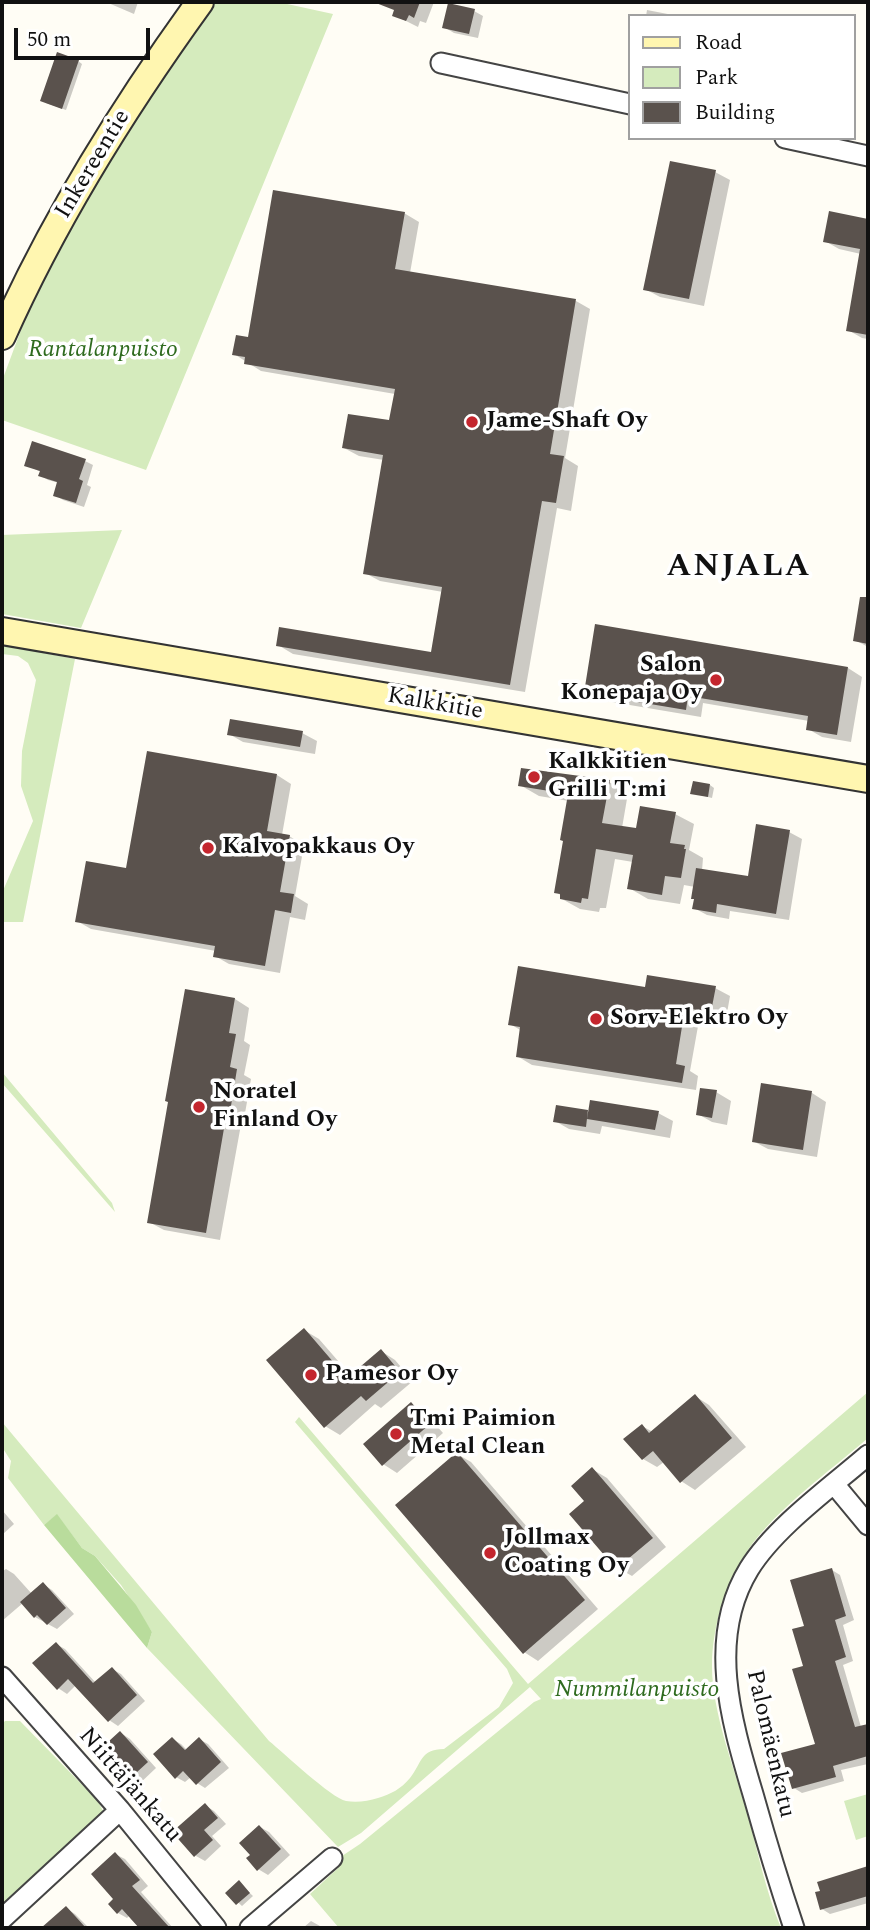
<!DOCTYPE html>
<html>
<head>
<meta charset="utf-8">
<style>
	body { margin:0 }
	#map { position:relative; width:870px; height:1930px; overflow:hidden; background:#fffdf5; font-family:Spectral,serif }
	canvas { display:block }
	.frame { position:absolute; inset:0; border:4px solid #111; pointer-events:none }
	.legend { position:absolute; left:628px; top:14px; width:228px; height:126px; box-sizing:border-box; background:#fff; border:2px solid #a0a0a0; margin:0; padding:9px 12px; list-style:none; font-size:21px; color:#111 }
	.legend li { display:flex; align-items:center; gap:14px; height:35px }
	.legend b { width:35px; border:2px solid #a0a0a0 }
	.scale { position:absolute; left:14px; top:28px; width:136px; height:32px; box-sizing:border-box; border:4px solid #111; border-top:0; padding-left:9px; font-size:21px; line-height:24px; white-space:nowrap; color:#111; -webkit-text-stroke:5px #fff; paint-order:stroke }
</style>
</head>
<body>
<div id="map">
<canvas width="870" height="1930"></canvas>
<div class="frame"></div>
<ul class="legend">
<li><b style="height:9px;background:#fff6b0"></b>Road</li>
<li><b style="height:19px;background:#d5ebbd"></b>Park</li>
<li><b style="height:19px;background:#5a524d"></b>Building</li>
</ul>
<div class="scale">50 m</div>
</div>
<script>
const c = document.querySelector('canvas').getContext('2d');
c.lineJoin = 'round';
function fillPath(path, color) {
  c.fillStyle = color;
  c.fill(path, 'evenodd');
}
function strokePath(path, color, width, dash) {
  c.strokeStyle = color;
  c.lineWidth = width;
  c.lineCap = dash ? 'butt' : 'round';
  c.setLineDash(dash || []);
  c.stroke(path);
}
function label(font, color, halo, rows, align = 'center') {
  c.font = font + ' Spectral,serif';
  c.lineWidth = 7;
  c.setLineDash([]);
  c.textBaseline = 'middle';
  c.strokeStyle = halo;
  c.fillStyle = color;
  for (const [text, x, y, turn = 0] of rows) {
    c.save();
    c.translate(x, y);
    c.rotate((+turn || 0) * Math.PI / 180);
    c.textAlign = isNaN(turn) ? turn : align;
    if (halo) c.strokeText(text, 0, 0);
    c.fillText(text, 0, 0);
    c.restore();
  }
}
fillPath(new Path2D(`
	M 215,2 L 278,2 L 333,14 L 146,470 L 2,420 L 2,381 L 31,303 L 101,170 L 167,67 Z
	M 122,530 L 81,628 L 2,614 L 2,535 Z
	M 2,645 L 75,659 L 23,922 L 2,922 L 2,893 L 33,821 L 21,786 L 22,751 L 36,680 L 28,663 L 18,656 L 2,654 Z
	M 2,1072 L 112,1203 L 115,1212 L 2,1083 Z
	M 868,1392 L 868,1438 C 830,1471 776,1509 748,1550 C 726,1582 712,1627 712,1666 C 712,1713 735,1770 748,1816 C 758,1853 766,1892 781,1928 L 339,1928 L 310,1894 L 338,1868 L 336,1860 L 360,1844 L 534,1702 L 541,1699 L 530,1687 L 361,1833 L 338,1847 L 147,1648 L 152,1632 L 121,1585 L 95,1556 L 82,1548 L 57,1515 L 44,1525 L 8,1478 L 11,1461 L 2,1447 L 2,1422 L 269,1741 C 284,1753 331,1798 346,1801 C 357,1803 368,1801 378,1798 C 391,1794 401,1789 410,1778 C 422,1763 420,1749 444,1749 L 499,1707 L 513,1683 L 507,1669 L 295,1422 L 299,1417 L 528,1684 Z
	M 5,1721 L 20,1721 L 98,1801 L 103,1811 L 99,1820 L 2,1908 L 2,1724 Z
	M 868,1794 L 868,1836 L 856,1840 L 844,1801 Z`), '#d5ebbd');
fillPath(new Path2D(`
	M 57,1514 L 82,1548 L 95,1556 L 136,1605 L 152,1632 L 147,1648 L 44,1525 Z`), '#b9dc9c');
fillPath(new Path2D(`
	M 106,2 L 138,2 L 134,14 Z
	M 392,2 L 434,2 L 426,23 L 420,21 L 418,27 L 394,15 L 396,10 L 390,7 Z
	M 647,10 L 678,16 L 646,16 Z
	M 474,11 L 483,16 L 478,38 L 454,33 L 444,27 Z
	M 78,61 L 82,64 L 66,110 L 46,103 Z
	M 715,172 L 730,180 L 704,306 L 660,297 L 645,289 Z
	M 868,209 L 868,339 L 862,338 L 848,330 L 861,254 L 839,249 L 825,241 L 866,220 Z
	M 404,213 L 419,222 L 410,273 L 576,301 L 590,309 L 565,458 L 578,466 L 571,511 L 557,508 L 525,692 L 293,654 L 278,645 L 433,654 L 443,592 L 380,581 L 365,573 L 384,460 L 359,456 L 344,448 L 391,422 L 395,394 L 261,371 L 234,354 L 250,339 Z
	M 85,461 L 93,465 L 87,485 L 91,487 L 84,507 L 63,500 L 55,495 L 59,483 L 48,480 L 40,475 L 41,472 L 26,465 Z
	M 859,617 L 868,619 L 868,647 L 855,640 Z
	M 848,668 L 862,677 L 851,742 L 822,737 L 808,729 L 809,721 L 703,703 L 701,717 L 600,700 L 586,692 Z
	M 302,733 L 317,741 L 315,754 L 243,742 L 229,734 Z
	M 277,775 L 291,784 L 282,835 L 289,836 L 304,845 L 295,896 L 308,904 L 305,920 L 290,917 L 280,973 L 229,964 L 215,956 L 216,951 L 91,929 L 77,921 Z
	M 609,782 L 628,793 L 622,828 L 637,830 L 675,814 L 694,824 L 689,850 L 703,858 L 702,871 L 749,878 L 789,832 L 802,839 L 789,920 L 730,911 L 729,919 L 707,915 L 694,908 L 695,887 L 684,885 L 680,904 L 648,899 L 629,888 L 633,862 L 615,859 L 606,908 L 600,908 L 599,912 L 580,909 L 562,899 L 562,896 L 556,892 L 569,801 L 539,796 L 520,785 Z
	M 710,785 L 714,788 L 712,798 L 692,793 Z
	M 715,988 L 730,996 L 726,1019 L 700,1015 L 690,1071 L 698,1076 L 696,1090 L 532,1065 L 517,1056 L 522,1031 L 510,1024 L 647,989 Z
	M 187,991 L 235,999 L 249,1008 L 244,1041 L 250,1045 L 244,1075 L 251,1079 L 244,1119 L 242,1119 L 220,1240 L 164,1230 L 149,1222 Z
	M 763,1085 L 812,1093 L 826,1102 L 817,1157 L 768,1149 L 753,1141 Z
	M 716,1092 L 731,1101 L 727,1125 L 712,1122 L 698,1114 Z
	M 557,1107 L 590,1113 L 658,1113 L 673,1121 L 670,1138 L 602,1126 L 600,1134 L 569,1129 L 555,1121 Z
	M 304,1330 L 319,1339 L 352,1377 L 381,1351 L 395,1360 L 413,1381 L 381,1408 L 375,1404 L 340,1435 L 325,1426 Z
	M 695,1396 L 709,1405 L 746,1447 L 695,1490 L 681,1481 L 664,1462 L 657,1467 L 643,1459 L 642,1426 L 653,1432 Z
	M 411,1405 L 425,1413 L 443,1433 L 397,1473 L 383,1464 Z
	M 457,1454 L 471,1462 L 598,1609 L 538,1661 L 524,1652 Z
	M 592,1469 L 607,1478 L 666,1547 L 632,1576 L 618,1568 L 571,1514 L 586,1501 Z
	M 2,1510 L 14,1524 L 2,1535 Z
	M 6,1569 L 14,1574 L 32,1594 L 43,1584 L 52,1590 L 74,1614 L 57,1629 L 35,1617 L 23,1603 L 2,1621 L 2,1570 L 3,1571 Z
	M 832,1570 L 840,1575 L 854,1620 L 843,1625 L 853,1661 L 843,1665 L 861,1727 L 868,1725 L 868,1764 L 841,1770 L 844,1781 L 802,1793 L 794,1788 L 817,1745 L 805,1667 L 806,1627 Z
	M 56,1644 L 65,1649 L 96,1683 L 112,1669 L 121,1674 L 145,1701 L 118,1726 L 109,1720 L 76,1685 L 67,1694 L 58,1688 Z
	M 121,1733 L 130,1739 L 156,1768 L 136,1787 L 126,1781 Z
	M 172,1739 L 181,1744 L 187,1750 L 199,1739 L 208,1744 L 229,1768 L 205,1788 L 197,1783 L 191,1777 L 185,1782 L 176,1777 Z
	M 205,1805 L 214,1811 L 226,1824 L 212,1836 L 221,1846 L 205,1861 L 196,1856 Z
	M 260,1827 L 269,1832 L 290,1855 L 268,1875 L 258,1869 L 252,1855 Z
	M 115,1854 L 125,1859 L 148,1886 L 141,1892 L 173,1928 L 141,1928 L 130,1915 L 127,1918 L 118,1913 Z
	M 868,1868 L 868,1903 L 830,1914 L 822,1909 L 822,1892 L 819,1883 Z
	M 239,1883 L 253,1896 L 242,1906 L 228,1893 Z
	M 66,1908 L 75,1914 L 89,1928 L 44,1928 Z
	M 311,1921 L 320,1926 L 322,1928 L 303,1928 Z`), '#0003');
fillPath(new Path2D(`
	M 376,2 L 420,2 L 414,18 L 409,15 L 406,21 L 392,16 L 394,10 L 376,3 Z
	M 448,3 L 475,9 L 469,34 L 442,28 Z
	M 57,52 L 79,60 L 62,109 L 40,101 Z
	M 670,161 L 716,170 L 689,299 L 643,290 Z
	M 273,190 L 405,212 L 395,269 L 576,299 L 550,454 L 564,456 L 556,503 L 542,501 L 510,685 L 276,646 L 279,627 L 431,652 L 442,587 L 363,574 L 383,455 L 342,448 L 348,414 L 389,420 L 395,389 L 244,364 L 245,357 L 232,355 L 236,335 L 248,337 Z
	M 829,211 L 868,219 L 868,335 L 846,331 L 860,249 L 823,242 Z
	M 32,441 L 86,459 L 79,479 L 83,481 L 76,503 L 53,496 L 57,482 L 38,476 L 40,471 L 24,466 Z
	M 860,597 L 868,597 L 868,644 L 853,641 Z
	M 595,624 L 848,667 L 837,735 L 806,730 L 808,716 L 688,696 L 686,710 L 584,693 Z
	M 230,719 L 303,731 L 300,747 L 227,735 Z
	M 147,751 L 277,774 L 267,831 L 290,835 L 280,892 L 294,894 L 291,913 L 275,910 L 265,966 L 213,957 L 215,946 L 75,922 L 86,861 L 126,868 Z
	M 521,768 L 610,780 L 602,823 L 636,828 L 640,806 L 676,812 L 670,843 L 685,845 L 684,849 L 686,849 L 681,878 L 665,876 L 662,895 L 627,889 L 633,855 L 596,849 L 588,899 L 582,898 L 581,903 L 560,899 L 560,894 L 554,893 L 563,841 L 560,840 L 568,794 L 518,786 Z
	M 693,781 L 710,784 L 708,797 L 690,794 Z
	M 756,824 L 790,830 L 776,914 L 717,904 L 716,913 L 692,909 L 694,899 L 691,899 L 696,868 L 748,876 Z
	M 518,966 L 645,987 L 647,975 L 716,986 L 711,1012 L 685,1008 L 676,1064 L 685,1066 L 682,1083 L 516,1057 L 520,1027 L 508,1025 Z
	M 185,989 L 235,998 L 229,1033 L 236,1034 L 230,1067 L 237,1069 L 230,1112 L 227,1111 L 206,1233 L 147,1223 L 168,1102 L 165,1101 Z
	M 761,1083 L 812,1091 L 803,1150 L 752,1142 Z
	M 700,1088 L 717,1090 L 712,1118 L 696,1115 Z
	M 590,1100 L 659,1111 L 655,1130 L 587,1119 Z
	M 556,1105 L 588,1110 L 586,1127 L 553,1122 Z
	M 304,1328 L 347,1378 L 381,1349 L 400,1372 L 366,1401 L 361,1396 L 324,1428 L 266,1360 Z
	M 695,1394 L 732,1438 L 680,1483 L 653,1451 L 642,1460 L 623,1439 L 642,1424 L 649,1433 Z
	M 411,1402 L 430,1424 L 382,1466 L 363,1444 Z
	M 457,1452 L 585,1600 L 523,1654 L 395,1505 Z
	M 592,1467 L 653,1538 L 616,1569 L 569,1514 L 584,1501 L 571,1486 Z
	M 832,1568 L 846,1616 L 835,1620 L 846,1657 L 835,1661 L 855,1727 L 868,1724 L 868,1756 L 833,1766 L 836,1777 L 792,1789 L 781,1753 L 815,1744 L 792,1669 L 803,1666 L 792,1629 L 804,1626 L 790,1580 Z
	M 43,1582 L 66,1608 L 47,1625 L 37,1615 L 34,1618 L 20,1602 Z
	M 56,1642 L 93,1683 L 112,1667 L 137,1695 L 108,1722 L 68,1679 L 57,1690 L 32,1663 Z
	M 120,1731 L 148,1762 L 125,1783 L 97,1752 Z
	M 172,1737 L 185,1750 L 199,1737 L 221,1762 L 196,1785 L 183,1771 L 175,1779 L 153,1754 Z
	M 205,1803 L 218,1818 L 204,1830 L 213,1840 L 194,1857 L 172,1832 Z
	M 259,1825 L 281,1849 L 257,1871 L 246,1858 L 250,1855 L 239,1843 Z
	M 115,1852 L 140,1880 L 132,1886 L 170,1928 L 139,1928 L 122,1909 L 117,1914 L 108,1904 L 113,1899 L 91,1874 Z
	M 868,1866 L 868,1896 L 820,1910 L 815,1892 L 820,1891 L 817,1882 Z
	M 239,1880 L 250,1893 L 236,1905 L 225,1893 Z
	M 66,1906 L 86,1928 L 41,1928 Z`), '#5a524d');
const street = new Path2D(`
	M 441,63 L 630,104
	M 785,138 L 868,156
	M 834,1484 L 868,1525
	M 2,1677 L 120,1810 L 216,1928
	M 2,1919 L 120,1810
	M 250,1928 L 332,1858
	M 794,1928 C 780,1886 767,1844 755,1801 C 733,1726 705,1641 749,1569 C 775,1527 831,1487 868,1455`);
const secondary = new Path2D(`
	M 2,336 C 55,217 124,107 200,2
	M 2,631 L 868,779`);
strokePath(street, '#444', 23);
strokePath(secondary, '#333', 30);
strokePath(street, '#fff', 19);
strokePath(secondary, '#fff6b0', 26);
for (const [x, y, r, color] of [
	[472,422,7,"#c4262e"],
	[716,680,7,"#c4262e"],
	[534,777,7,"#c4262e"],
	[208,848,7,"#c4262e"],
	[596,1019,7,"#c4262e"],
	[199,1107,7,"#c4262e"],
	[311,1375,7,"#c4262e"],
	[396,1434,7,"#c4262e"],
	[490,1553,7,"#c4262e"]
]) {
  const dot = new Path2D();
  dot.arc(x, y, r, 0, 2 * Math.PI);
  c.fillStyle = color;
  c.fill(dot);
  strokePath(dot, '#fff', 2.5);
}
label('24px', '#111', '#fff', [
	["Inkereentie",94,165,-59],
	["Kalkkitie",435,705,10],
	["Palomäenkatu",769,1744,77],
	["Niittäjänkatu",129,1786,49]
]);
label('italic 24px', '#2f6b1f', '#fff', [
	["Rantalanpuisto",103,351],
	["Nummilanpuisto",637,1691]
]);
label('bold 24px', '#111', '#fff', [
	["Jame-Shaft Oy",486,422],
	["Salon",702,666,"right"],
	["Konepaja Oy",702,694,"right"],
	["Kalkkitien",548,763],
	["Grilli T:mi",548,791],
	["Kalvopakkaus Oy",222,848],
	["Sorv-Elektro Oy",610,1019],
	["Noratel",213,1093],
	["Finland Oy",213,1121],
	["Pamesor Oy",325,1375],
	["Tmi Paimion",410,1420],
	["Metal Clean",410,1448],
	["Jollmax",504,1539],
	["Coating Oy",504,1567]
], 'left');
c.letterSpacing = '2px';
label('bold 32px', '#111', '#fff', [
	["ANJALA",739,569]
]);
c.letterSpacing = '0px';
</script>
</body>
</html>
